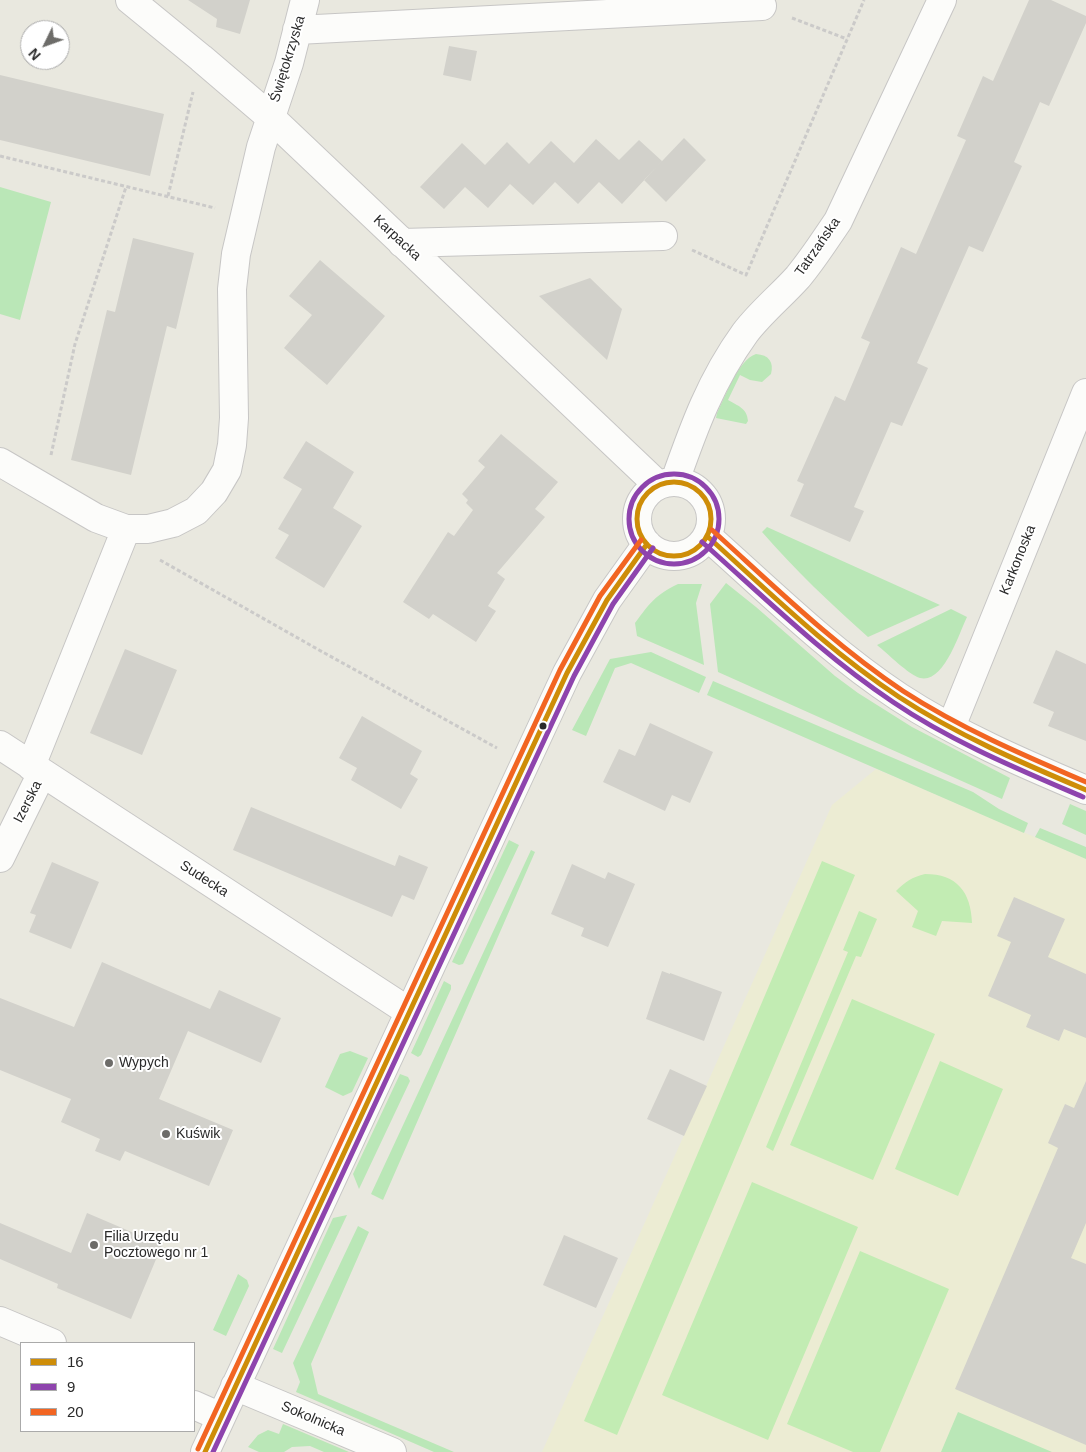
<!DOCTYPE html>
<html>
<head>
<meta charset="utf-8">
<style>
	body { margin:0 }
	#map { position:relative; width:1086px; height:1452px; overflow:hidden; background:#e9e8df; font-family:Helvetica,sans-serif }
	canvas { display:block }
	.legend { position:absolute; left:20px; top:1342px; width:175px; height:90px; box-sizing:border-box; background:#fff; border:1px solid #aaa; margin:0; padding:6px 9px; list-style:none; font-size:15px; color:#2a2a2a }
	.legend li { display:flex; align-items:center; gap:10px; height:25px }
	.legend b { width:25px; border:1px solid #aaa }
	.north { position:absolute; left:20px; top:20px; width:50px; height:50px; box-sizing:border-box; background:#fff; border:1px solid #aaa; border-radius:50%; rotate:228deg; font-size:14px; font-weight:700; line-height:20px; text-align:center; color:#2a2a2a }
	.north::after { content:''; display:block; margin:auto; width:18px; height:22px; background:#6d6c69; clip-path:polygon(50% 0,100% 100%,50% 72%,0 100%) }
</style>
</head>
<body>
<div id="map">
<canvas width="1086" height="1452"></canvas>
<ul class="legend">
<li><b style="height:6px;background:#ce8d08"></b>16</li>
<li><b style="height:6px;background:#8e44ad"></b>9</li>
<li><b style="height:6px;background:#f26522"></b>20</li>
</ul>
<div class="north">N</div>
</div>
<script>
const c = document.querySelector('canvas').getContext('2d');
c.lineJoin = 'round';
function fillPath(path, color) {
  c.fillStyle = color;
  c.fill(path, 'evenodd');
}
function strokePath(path, color, width, dash) {
  c.strokeStyle = color;
  c.lineWidth = width;
  c.lineCap = dash ? 'butt' : 'round';
  c.setLineDash(dash || []);
  c.stroke(path);
}
function label(font, color, halo, rows, align = 'center') {
  c.font = font + ' Helvetica,sans-serif';
  c.lineWidth = 4;
  c.setLineDash([]);
  c.textBaseline = 'middle';
  c.strokeStyle = halo;
  c.fillStyle = color;
  for (const [text, x, y, turn = 0] of rows) {
    c.save();
    c.translate(x, y);
    c.rotate((+turn || 0) * Math.PI / 180);
    c.textAlign = isNaN(turn) ? turn : align;
    if (halo) c.strokeText(text, 0, 0);
    c.fillText(text, 0, 0);
    c.restore();
  }
}
fillPath(new Path2D(`
	M 876,769 L 1086,859 L 1086,1452 L 542,1452 L 832,805 Z`), '#ececd3');
fillPath(new Path2D(`
	M 0,187 L 51,202 L 20,320 L 0,314 Z
	M 756,354 C 769,355 774,362 771,374 L 762,382 L 750,380 L 740,375 L 728,400 C 738,406 747,408 748,421 L 746,424 L 716,418 L 717,413 C 725,397 738,360 756,354 Z
	M 767,527 L 940,605 L 868,637 C 831,604 795,570 762,532 Z
	M 726,583 L 756,607 L 835,676 L 858,693 L 912,727 L 1010,778 L 1002,799 L 718,672 L 710,604 Z
	M 678,584 L 702,584 L 696,603 L 704,665 L 637,636 L 635,623 C 650,603 655,595 678,584 Z
	M 951,609 L 967,617 C 959,633 944,684 920,678 C 909,675 887,653 877,645 Z
	M 651,652 L 706,677 L 699,693 L 631,663 L 615,668 L 586,736 L 572,730 L 610,659 Z
	M 713,681 L 973,792 L 999,809 L 1028,823 L 1024,833 L 707,695 Z
	M 1070,804 L 1086,811 L 1086,835 L 1062,824 Z
	M 1040,828 L 1086,847 L 1086,859 L 1035,837 Z
	M 509,840 L 519,845 L 463,964 L 459,965 L 452,962 Z
	M 531,850 L 535,852 L 383,1200 L 371,1194 Z
	M 444,981 L 451,985 L 451,989 L 421,1055 L 418,1057 L 411,1053 Z
	M 350,1051 L 368,1058 L 352,1092 L 343,1096 L 325,1087 L 340,1054 Z
	M 400,1074 L 408,1077 L 410,1081 L 359,1189 L 353,1174 Z
	M 347,1215 L 282,1353 L 273,1349 L 333,1218 Z
	M 358,1226 L 369,1232 L 311,1364 L 318,1394 L 454,1452 L 434,1452 L 296,1392 L 300,1382 L 293,1363 Z
	M 238,1274 L 247,1280 L 249,1286 L 226,1336 L 213,1330 Z
	M 958,1412 L 1052,1452 L 941,1452 Z
	M 283,1424 L 349,1452 L 324,1452 L 310,1446 L 292,1447 L 284,1452 L 259,1452 L 248,1447 L 258,1435 L 268,1430 L 279,1434 Z`), '#bae7b7');
fillPath(new Path2D(`
	M 822,861 L 855,875 L 617,1435 L 584,1421 Z
	M 925,874 C 957,874 971,892 972,923 L 942,921 L 936,936 L 912,927 L 918,911 L 896,891 C 905,882 912,877 925,874 Z
	M 859,911 L 877,919 L 861,957 L 856,956 L 773,1151 L 766,1147 L 848,952 L 843,950 Z
	M 852,999 L 935,1034 L 873,1180 L 790,1145 Z
	M 940,1061 L 1003,1089 L 958,1196 L 895,1169 Z
	M 752,1182 L 858,1227 L 768,1440 L 662,1395 Z
	M 860,1251 L 949,1289 L 880,1452 L 853,1452 L 787,1424 Z`), '#c2ecb3');
fillPath(new Path2D(`
	M 188,0 L 250,0 L 240,34 L 216,27 L 217,19 Z
	M 1029,0 L 1051,0 L 1086,16 L 1086,23 L 1049,106 L 1040,102 L 1014,162 L 1022,166 L 983,252 L 969,246 L 917,363 L 928,368 L 902,426 L 891,422 L 854,507 L 864,511 L 850,542 L 790,516 L 804,484 L 797,481 L 835,396 L 845,401 L 870,342 L 861,338 L 901,247 L 916,254 L 966,140 L 957,136 L 983,76 L 993,81 Z
	M 449,46 L 477,51 L 471,81 L 443,75 Z
	M 0,75 L 164,114 L 150,176 L 0,140 Z
	M 684,138 L 706,160 L 666,202 L 644,180 Z
	M 596,139 L 619,160 L 639,140 L 662,161 L 622,204 L 599,182 L 578,204 L 555,182 L 533,205 L 510,184 L 488,208 L 465,187 L 444,209 L 420,187 L 462,143 L 485,165 L 507,142 L 529,164 L 551,141 L 574,163 Z
	M 133,238 L 194,253 L 176,329 L 167,326 L 131,475 L 71,460 L 107,310 L 115,312 Z
	M 320,260 L 385,316 L 327,385 L 284,348 L 312,315 L 289,296 Z
	M 590,278 L 622,309 L 607,360 L 539,296 Z
	M 501,434 L 558,482 L 535,509 L 545,517 L 497,573 L 505,579 L 488,606 L 496,611 L 476,642 L 433,614 L 429,619 L 403,602 L 448,532 L 454,536 L 473,510 L 466,503 L 468,500 L 462,494 L 485,467 L 478,461 Z
	M 306,441 L 354,472 L 333,508 L 362,526 L 324,588 L 275,558 L 289,535 L 278,529 L 302,489 L 283,478 Z
	M 125,649 L 177,670 L 142,755 L 90,733 Z
	M 1056,650 L 1086,664 L 1086,741 L 1048,726 L 1054,712 L 1033,703 Z
	M 362,716 L 422,751 L 410,774 L 418,779 L 401,809 L 351,780 L 357,768 L 339,758 Z
	M 650,723 L 713,752 L 690,803 L 672,795 L 665,811 L 603,782 L 619,749 L 635,756 Z
	M 251,807 L 395,866 L 399,855 L 428,867 L 414,900 L 402,895 L 392,917 L 233,850 Z
	M 52,862 L 99,882 L 71,949 L 29,932 L 36,915 L 30,913 Z
	M 572,864 L 605,879 L 608,872 L 635,884 L 608,947 L 581,936 L 584,928 L 551,914 Z
	M 1014,897 L 1065,919 L 1048,957 L 1086,974 L 1086,1038 L 1064,1029 L 1059,1041 L 1026,1027 L 1031,1015 L 988,996 L 1011,942 L 997,936 Z
	M 102,962 L 210,1009 L 219,990 L 281,1018 L 261,1063 L 188,1031 L 159,1099 L 233,1130 L 209,1186 L 125,1151 L 120,1161 L 95,1151 L 100,1139 L 61,1122 L 71,1099 L 0,1070 L 0,998 L 74,1027 Z
	M 662,971 L 670,974 L 670,973 L 722,992 L 704,1041 L 646,1019 Z
	M 670,1069 L 707,1086 L 684,1136 L 647,1119 Z
	M 1086,1081 L 1086,1223 L 1071,1258 L 1086,1264 L 1086,1445 L 955,1389 L 1058,1148 L 1048,1143 L 1065,1104 L 1074,1108 Z
	M 87,1213 L 162,1245 L 131,1319 L 57,1288 L 58,1284 L 0,1259 L 0,1223 L 71,1253 Z
	M 564,1235 L 618,1258 L 596,1308 L 543,1285 Z`), '#d2d1cb');
const minor = new Path2D(`
	M 130,0 L 201,58 L 270,117 L 658,485
	M 297,30 L 762,6
	M 402,243 L 663,236
	M 0,462 L 96,518 L 126,529 L 148,529 L 173,523 L 196,511 L 214,492 L 227,470 L 232,445 L 234,418 L 232,289 L 236,254 L 261,147 L 289,63 L 305,0
	M 675,481 C 694,427 711,380 745,333 C 761,312 781,296 798,277 C 813,259 825,240 838,221 L 942,0
	M637 519a37 37 0 1 1 74 0a37 37 0 1 1-74 0Z
	M 707,536 C 769,591 829,651 899,697 C 957,735 1022,763 1086,790
	M 951,727 L 1086,393
	M 0,745 L 408,1011
	M 31,766 L 126,529
	M 0,858 L 42,773
	M 0,1321 L 52,1343
	M 235,1386 L 392,1452
	M 194,1405 L 221,1417
	M 205,1452 L 567,673 L 607,600 L 647,544`);
strokePath(minor, '#c7c6c5', 30);
strokePath(new Path2D(`
	M 792,18 L 847,39
	M 0,156 L 215,208
	M 168,196 L 193,92
	M 692,250 L 746,275 L 864,0
	M 51,455 L 75,344 L 126,187
	M 160,560 L 319,650 L 497,748`), '#cbcac9', 3, [4, 2.5]);
strokePath(minor, '#fcfcfa', 28);
strokePath(new Path2D(`
	M637 519a37 37 0 1 1 74 0a37 37 0 1 1-74 0Z
	M 707,536 C 769,592 829,651 899,697 C 957,735 1022,763 1086,790
	M 205,1452 L 567,673 L 607,600 L 647,544`), '#ce8d08', 5);
strokePath(new Path2D(`
	M629 519a45 45 0 1 1 90 0a45 45 0 1 1-90 0Z
	M 702,542 C 764,597 824,656 893,702 C 952,742 1018,769 1083,797
	M 213,1452 L 574,676 L 613,604 L 653,548`), '#8e44ad', 5);
strokePath(new Path2D(`
	M 712,530 C 774,586 834,645 903,691 C 960,728 1023,755 1086,782
	M 198,1449 L 560,670 L 600,596 L 641,540`), '#f26522', 5);
for (const [x, y, r, color] of [
	[543,726,4.5,"#2a2a2a"],
	[109,1063,5,"#6d6c69"],
	[166,1134,5,"#6d6c69"],
	[94,1245,5,"#6d6c69"]
]) {
  const dot = new Path2D();
  dot.arc(x, y, r, 0, 2 * Math.PI);
  c.fillStyle = color;
  c.fill(dot);
  strokePath(dot, '#fff', 2);
}
label('14px', '#2a2a2a', '#fff', [
	["Świętokrzyska",288,59,-73],
	["Karpacka",397,238,43],
	["Tatrzańska",818,247,-55],
	["Karkonoska",1018,560,-68],
	["Izerska",28,802,-63],
	["Sudecka",204,879,33],
	["Sokolnicka",313,1419,23]
]);
label('14px', '#2a2a2a', '#fff', [
	["Wypych",119,1063],
	["Kuświk",176,1134],
	["Filia Urzędu",104,1237],
	["Pocztowego nr 1",104,1253]
], 'left');
</script>
</body>
</html>
